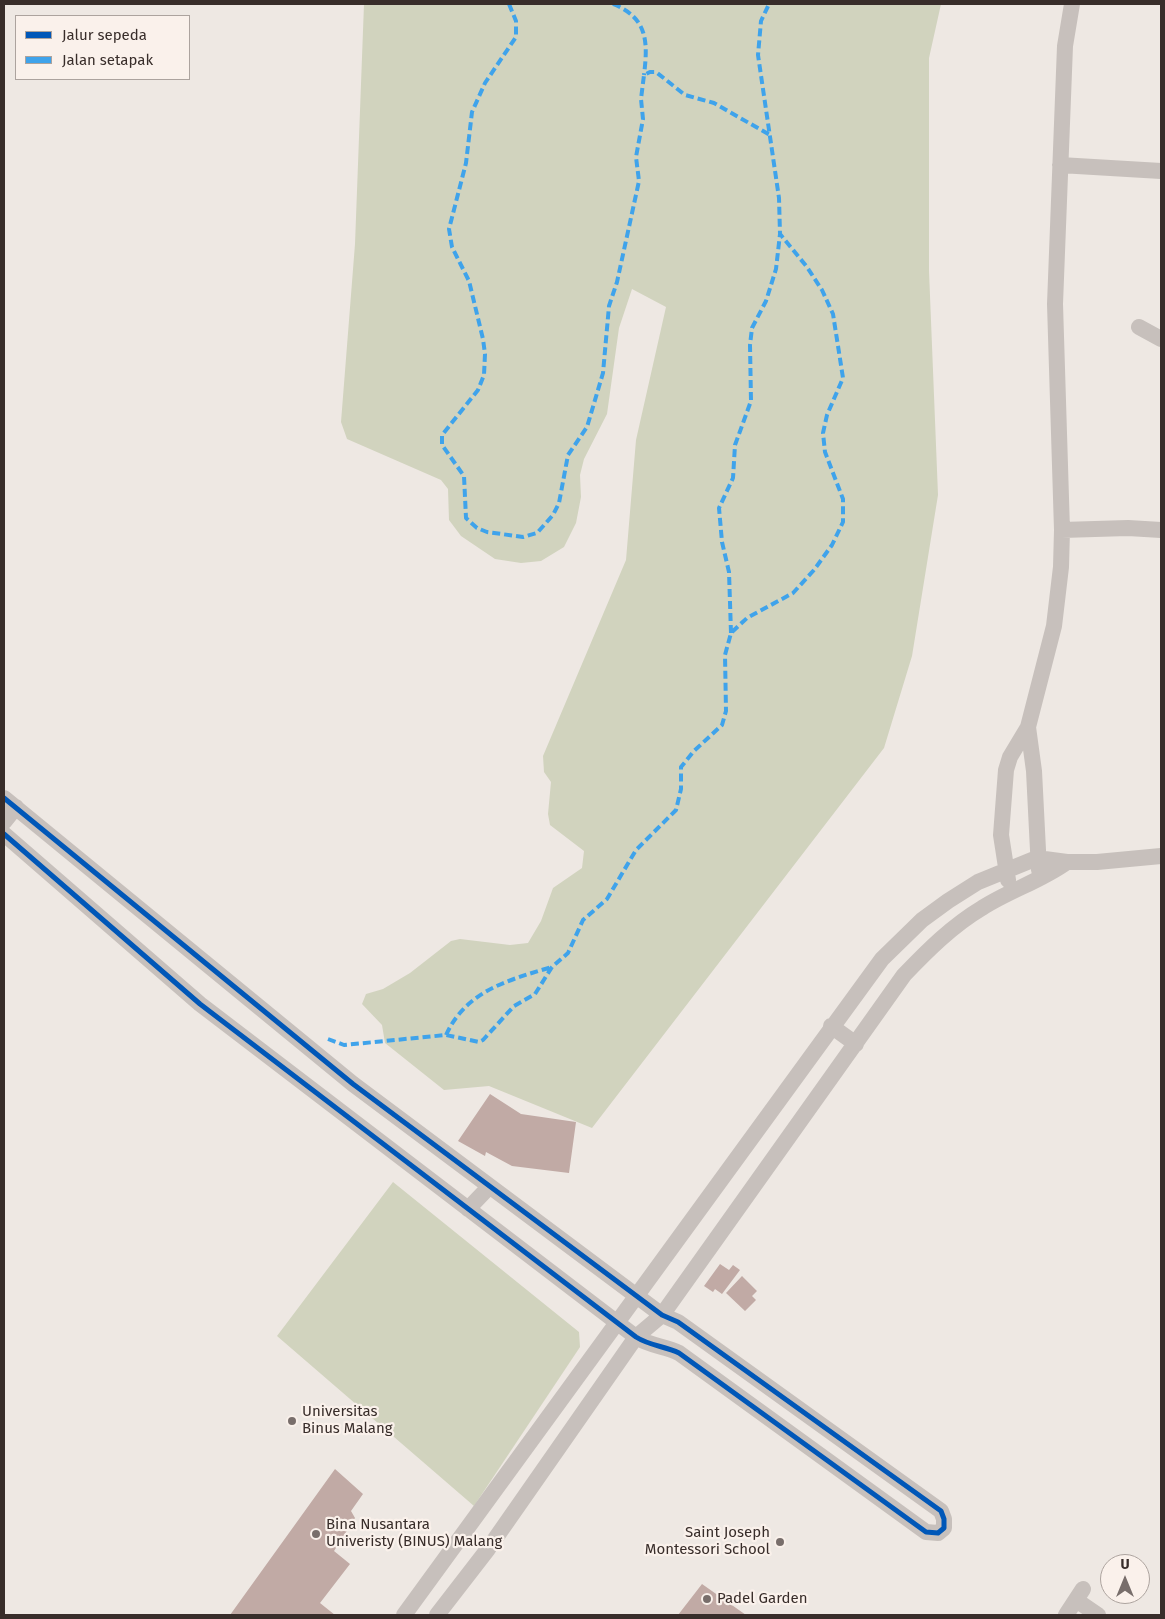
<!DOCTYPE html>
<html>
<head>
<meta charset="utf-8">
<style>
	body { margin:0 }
	#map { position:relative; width:1165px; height:1619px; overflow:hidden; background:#eee8e3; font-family:"Fira Sans",sans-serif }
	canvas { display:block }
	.frame { position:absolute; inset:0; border:5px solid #382d2a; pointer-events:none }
	.legend { position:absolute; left:15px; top:15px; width:175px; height:65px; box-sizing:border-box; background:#faf1eb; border:1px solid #aca39e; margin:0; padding:6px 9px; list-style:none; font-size:15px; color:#382d2a }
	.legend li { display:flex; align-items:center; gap:10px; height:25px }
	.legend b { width:25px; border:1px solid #aca39e }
	.north { position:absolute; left:1100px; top:1554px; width:50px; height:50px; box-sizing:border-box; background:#faf1eb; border:1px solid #aca39e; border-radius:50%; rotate:0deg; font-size:14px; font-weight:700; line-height:20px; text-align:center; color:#382d2a }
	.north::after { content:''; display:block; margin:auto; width:18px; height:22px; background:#786e6b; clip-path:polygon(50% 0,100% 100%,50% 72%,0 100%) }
</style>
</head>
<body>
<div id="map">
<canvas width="1165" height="1619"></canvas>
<div class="frame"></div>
<ul class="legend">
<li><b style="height:6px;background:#0057b8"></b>Jalur sepeda</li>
<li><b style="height:6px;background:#3fa3eb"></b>Jalan setapak</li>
</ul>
<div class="north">U</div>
</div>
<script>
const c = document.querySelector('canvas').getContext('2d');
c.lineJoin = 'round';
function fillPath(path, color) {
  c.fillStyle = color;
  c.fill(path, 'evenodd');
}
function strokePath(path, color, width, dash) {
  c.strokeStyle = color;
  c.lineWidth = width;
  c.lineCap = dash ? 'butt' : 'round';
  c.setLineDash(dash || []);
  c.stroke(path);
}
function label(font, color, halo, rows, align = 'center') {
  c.font = font + ' "Fira Sans",sans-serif';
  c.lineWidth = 4.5;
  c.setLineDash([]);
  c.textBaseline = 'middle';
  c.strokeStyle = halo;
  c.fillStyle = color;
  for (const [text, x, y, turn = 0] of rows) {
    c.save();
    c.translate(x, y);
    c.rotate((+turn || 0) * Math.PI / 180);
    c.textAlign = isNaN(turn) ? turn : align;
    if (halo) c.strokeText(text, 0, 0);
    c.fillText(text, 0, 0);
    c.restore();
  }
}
fillPath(new Path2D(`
	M 364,4 L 941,4 L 929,58 L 929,271 L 938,495 L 912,656 L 884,748 L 592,1128 L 489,1086 L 444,1090 L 385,1043 L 382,1025 L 362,1004 L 366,994 L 383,989 L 410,973 L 451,941 L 460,939 L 510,945 L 528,943 L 541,921 L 553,888 L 582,868 L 584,851 L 550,825 L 548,814 L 551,782 L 544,772 L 543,756 L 626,560 L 636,440 L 666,307 L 632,289 L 619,328 L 607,414 L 584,459 L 580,475 L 581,497 L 576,523 L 564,547 L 541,561 L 521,563 L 495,559 L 461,536 L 449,520 L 448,489 L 441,480 L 347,439 L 341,422 L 355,244 Z
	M 393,1182 L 579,1332 L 580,1347 L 474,1506 L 277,1336 Z`), '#d1d3be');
fillPath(new Path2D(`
	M 490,1094 L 521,1114 L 576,1122 L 569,1173 L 512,1166 L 486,1152 L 485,1156 L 458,1141 Z
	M 720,1264 L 729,1270 L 733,1265 L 740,1270 L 722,1294 L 715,1289 L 713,1292 L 704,1286 Z
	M 742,1276 L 757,1291 L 752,1296 L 756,1300 L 745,1311 L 726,1293 Z
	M 335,1469 L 363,1494 L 351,1511 L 355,1518 L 334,1551 L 350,1564 L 320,1603 L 335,1615 L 230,1615 Z
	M 702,1584 L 746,1615 L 678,1615 Z`), '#c1aaa5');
strokePath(new Path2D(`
	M 1060,165 L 1161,171
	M 1139,327 L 1161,339
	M 1062,530 L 1128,528 L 1161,530
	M 1028,727 L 1034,771 L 1039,870
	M 4,798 L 353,1084 L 662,1315 L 678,1322 L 941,1511 L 944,1519 L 944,1528 L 938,1533 L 926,1532 L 679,1353 C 665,1346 650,1346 636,1337 L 200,1004 L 4,834
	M 4,822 L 16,807
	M 1008,880 L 1001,835 L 1006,770 L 1010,757 L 1028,727 L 1054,626 L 1061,567 L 1062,530 L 1055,304 L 1065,46 L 1072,4
	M 831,1026 L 856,1044
	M 468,1209 L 489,1187
	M 1076,1600 L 1098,1615
	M 404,1615 L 882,959 L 922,920 L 948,901 L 978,882 L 1037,858 L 1067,862 L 1097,862 L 1161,856
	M 437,1615 L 488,1549 L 636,1337 L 662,1315 L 904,975 C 928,950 952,926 982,908 C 1010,890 1041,881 1067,862
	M 1066,1615 L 1083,1589`), '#c7c0bc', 16);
strokePath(new Path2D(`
	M 509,4 L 516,21 L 516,37 L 485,83 L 472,112 L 466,163 L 449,229 L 452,247 L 469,281 L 483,339 L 485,354 L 484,375 L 478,390 L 442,435 L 442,445 L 464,476 L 466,518 L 477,528 L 487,532 L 523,537 L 537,533 L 553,515 L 559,503 L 568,455 L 587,427 L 603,373 L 609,306 L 617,282 L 639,181 L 636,157 L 643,119 L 641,99 L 644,75 L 650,72 L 656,72 L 685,95 L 714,103 L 770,135
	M 613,4 C 648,18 648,42 644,75
	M 731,633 L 729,572 L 722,542 L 719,508 L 733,478 L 735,445 L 751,401 L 750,345 L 752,328 L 766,301 L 776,269 L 780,234
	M 446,1035 C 466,991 508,980 552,967
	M 328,1039 L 344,1045 L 446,1035 L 479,1042 L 483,1040 L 514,1006 L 535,994 L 552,967 L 568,953 L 583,920 L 607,899 L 636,850 L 676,810 L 681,789 L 681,767 L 694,751 L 722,725 L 726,711 L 725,655 L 731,633 L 747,618 L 793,593 L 814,570 L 832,545 L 843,522 L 843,499 L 825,452 L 823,433 L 827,415 L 843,378 L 833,314 L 822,290 L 807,267 L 780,234 L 779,198 L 758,55 L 761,21 L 769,4`), '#3fa3eb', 4, [8, 4]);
strokePath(new Path2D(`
	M 4,798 L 353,1084 L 662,1315 L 678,1322 L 941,1511 L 944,1519 L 944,1528 L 938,1533 L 926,1532 L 679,1353 C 665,1346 650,1346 636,1337 L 200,1004 L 4,834`), '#0057b8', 5);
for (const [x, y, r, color] of [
	[292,1421,5,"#786e6b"],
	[316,1534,5,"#786e6b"],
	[780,1542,5,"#786e6b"],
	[707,1599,5,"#786e6b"]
]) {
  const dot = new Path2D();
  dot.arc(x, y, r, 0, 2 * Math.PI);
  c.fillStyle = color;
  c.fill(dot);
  strokePath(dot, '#faf1eb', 2);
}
label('15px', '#382d2a', '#faf1eb', [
	["Universitas",302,1412],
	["Binus Malang",302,1429],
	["Bina Nusantara",326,1525],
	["Univeristy (BINUS) Malang",326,1542],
	["Saint Joseph",770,1533,"right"],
	["Montessori School",770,1550,"right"],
	["Padel Garden",717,1599]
], 'left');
</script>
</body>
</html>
